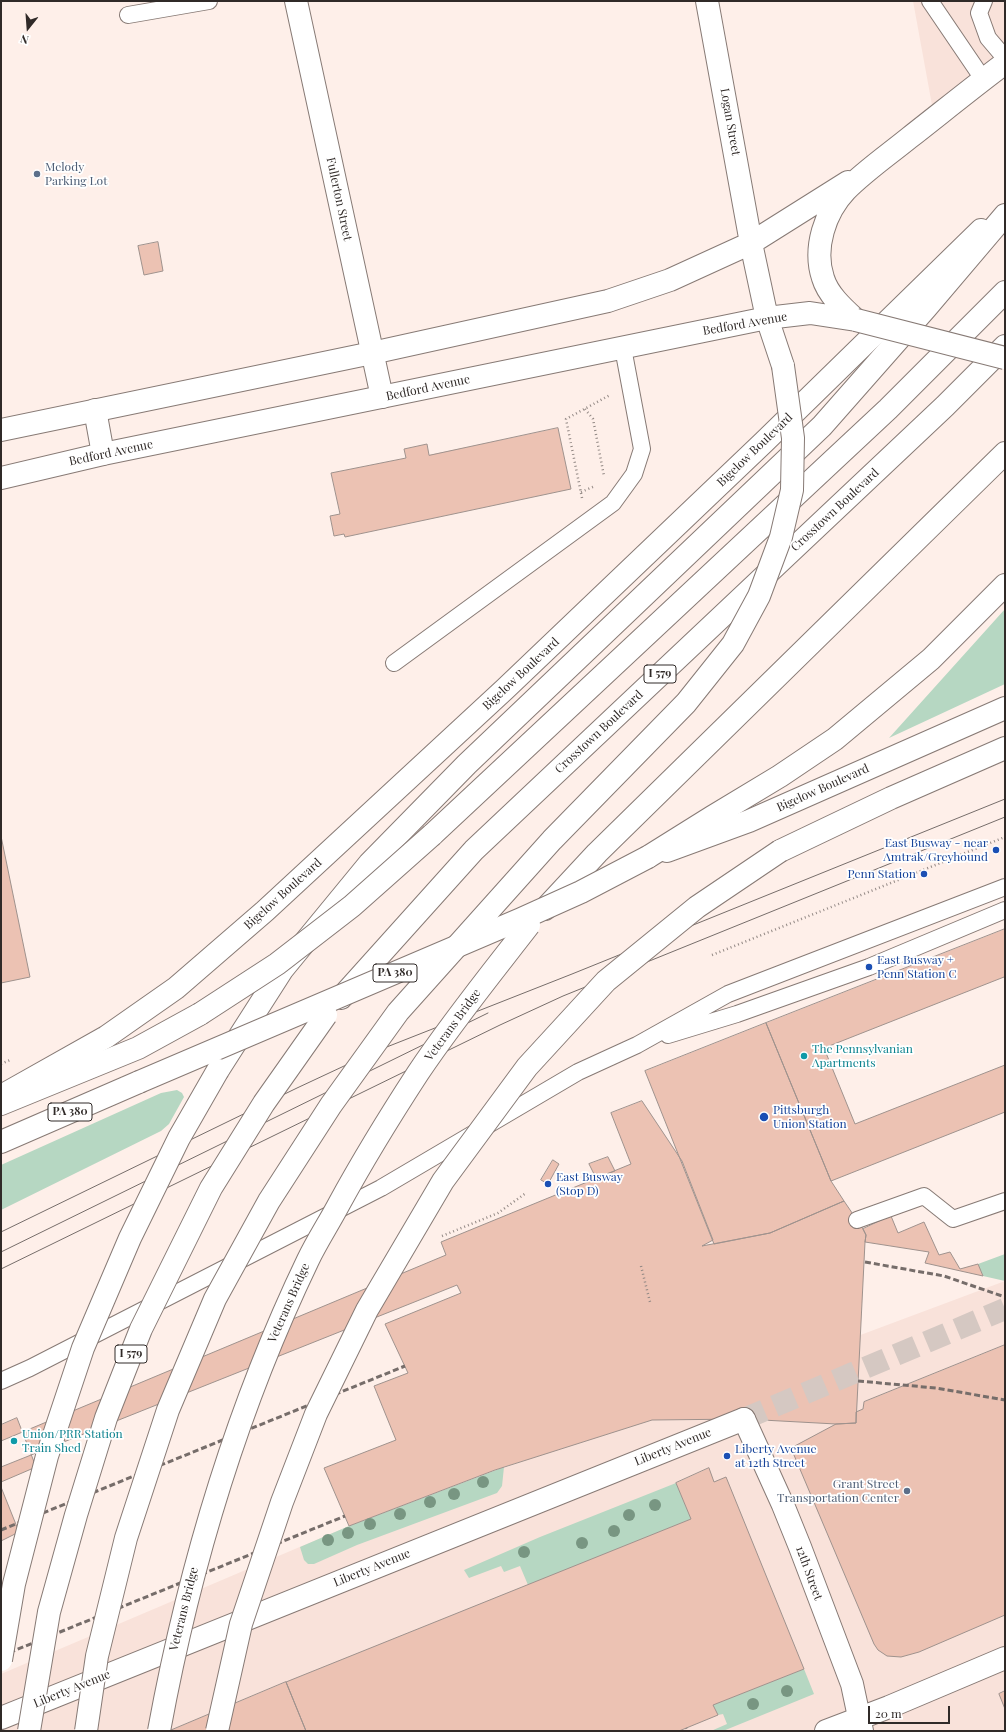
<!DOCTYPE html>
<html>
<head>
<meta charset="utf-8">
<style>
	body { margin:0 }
	#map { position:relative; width:1006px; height:1732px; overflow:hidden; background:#feefe9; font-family:"Playfair Display",serif }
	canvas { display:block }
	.frame { position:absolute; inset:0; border:2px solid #302a28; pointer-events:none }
	.north { position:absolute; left:8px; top:8px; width:40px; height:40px; -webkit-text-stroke:3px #fff; paint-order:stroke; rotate:197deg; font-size:11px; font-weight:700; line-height:16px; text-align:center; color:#302a28 }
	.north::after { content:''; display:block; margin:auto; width:14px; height:18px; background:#302a28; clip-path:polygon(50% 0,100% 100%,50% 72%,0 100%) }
	.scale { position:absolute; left:868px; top:1706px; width:82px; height:18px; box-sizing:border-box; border:2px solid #302a28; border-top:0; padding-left:5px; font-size:12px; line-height:14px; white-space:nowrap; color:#302a28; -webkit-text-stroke:3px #fff; paint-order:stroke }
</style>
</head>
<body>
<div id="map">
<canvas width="1006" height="1732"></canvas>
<div class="frame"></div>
<div class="north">N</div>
<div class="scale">20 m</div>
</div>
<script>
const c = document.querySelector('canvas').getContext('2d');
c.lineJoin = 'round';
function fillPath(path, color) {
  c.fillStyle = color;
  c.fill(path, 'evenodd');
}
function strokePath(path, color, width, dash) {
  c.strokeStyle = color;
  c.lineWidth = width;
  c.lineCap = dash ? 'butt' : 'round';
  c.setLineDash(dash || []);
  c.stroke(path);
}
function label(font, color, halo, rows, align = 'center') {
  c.font = font + ' "Playfair Display",serif';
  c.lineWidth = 3.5;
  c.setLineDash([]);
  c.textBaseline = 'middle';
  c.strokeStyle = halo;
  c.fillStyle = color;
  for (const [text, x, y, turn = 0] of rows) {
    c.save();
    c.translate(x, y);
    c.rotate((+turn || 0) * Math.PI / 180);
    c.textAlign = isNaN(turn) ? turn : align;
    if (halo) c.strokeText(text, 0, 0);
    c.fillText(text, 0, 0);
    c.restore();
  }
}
fillPath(new Path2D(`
	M 913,1 L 1005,1 L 1005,54 L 932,105 Z
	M 1005,1281 L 1005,1731 L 1,1731 L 1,1674 L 349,1526 Z`), '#f9e2da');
fillPath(new Path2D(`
	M 1005,609 L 1005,684 L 889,738 Z
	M 177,1090 L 182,1093 L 184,1097 L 169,1124 L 161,1131 L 1,1210 L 1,1165 L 161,1093 Z
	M 1005,1254 L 1005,1281 L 983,1276 L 978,1264 Z
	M 504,1467 L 502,1486 L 497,1493 L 357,1545 L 314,1564 L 308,1564 L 304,1560 L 300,1547 L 349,1526 Z
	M 676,1483 L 691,1519 L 528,1585 L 520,1566 L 504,1572 L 501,1566 L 469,1578 L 464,1570 L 540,1537 Z
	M 804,1669 L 814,1694 L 723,1731 L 711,1731 L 727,1724 L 723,1714 L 718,1715 L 713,1705 Z`), '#b6d7c2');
const building = new Path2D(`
	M 158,242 L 163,271 L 144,275 L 138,246 Z
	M 558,428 L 571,489 L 345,537 L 344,534 L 334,536 L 330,516 L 340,514 L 331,473 L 406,458 L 404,449 L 427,444 L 429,455 Z
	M 1,836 L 30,977 L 1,983 Z
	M 1005,929 L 1005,979 L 1004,977 L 824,1048 L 855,1124 L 1005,1065 L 1005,1112 L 831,1181 L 766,1023 Z
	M 766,1023 L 831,1181 L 844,1201 L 770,1233 L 714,1244 L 645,1071 Z
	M 642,1101 L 682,1161 L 713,1240 L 702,1246 L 770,1233 L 844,1201 L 863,1229 L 866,1235 L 865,1242 L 856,1423 L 836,1424 L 744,1419 L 652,1420 L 495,1470 L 349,1526 L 324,1468 L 396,1440 L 374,1386 L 408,1373 L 385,1324 L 461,1293 L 457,1285 L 1,1467 L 1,1441 L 446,1255 L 441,1242 L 631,1164 L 611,1113 Z
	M 608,1157 L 615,1171 L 596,1178 L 589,1164 Z
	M 553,1160 L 559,1164 L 548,1184 L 541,1180 Z
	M 891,1216 L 898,1233 L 924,1222 L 939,1255 L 950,1252 L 960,1269 L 978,1264 L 983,1276 L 925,1263 L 929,1252 L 865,1242 L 866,1235 L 863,1229 Z
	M 1005,1345 L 1005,1615 L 919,1652 L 901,1657 L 887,1656 L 878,1650 L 874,1644 L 791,1448 L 836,1424 L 856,1423 L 856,1412 L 863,1409 L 864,1402 Z
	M 17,1418 L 36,1467 L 1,1482 L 1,1425 Z
	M 709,1468 L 714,1482 L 726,1477 L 804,1669 L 713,1705 L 718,1715 L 679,1731 L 306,1731 L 286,1682 L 691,1519 L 676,1483 Z
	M 1,1487 L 19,1532 L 1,1541 Z
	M 286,1682 L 306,1731 L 169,1731 Z
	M 1005,1691 L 1005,1709 L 999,1694 Z`);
fillPath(building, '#ecc2b3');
strokePath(building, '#9f928d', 1);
strokePath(new Path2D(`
	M 744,1419 L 1005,1309`), '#d5c8c2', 22, [22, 11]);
const service = new Path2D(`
	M 930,1 L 983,79
	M 984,1 L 979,13 L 988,38 L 1005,58
	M 128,15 L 209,1
	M 394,663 L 613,503 L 634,474 L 642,449 L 623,348
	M 668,1035 L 737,1014 L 869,967 L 1005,910
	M 857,1220 L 924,1196 L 953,1219 L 1005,1201
	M 1,1381 L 30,1368 L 381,1188 L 578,1072 L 637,1045 L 728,994 L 1005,887`);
const minor = new Path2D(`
	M 296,1 L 382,397
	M 95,410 L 103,454
	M 744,1419 L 783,1505 L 800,1547 L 852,1684 L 862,1731`);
const tertiary = new Path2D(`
	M 1,430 L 372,353 L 608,301 L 670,280 L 751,243 L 707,1
	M 1,478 L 103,454 L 767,318
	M 826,1731 L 889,1707 L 1005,1658`);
const primary = new Path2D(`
	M 848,182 L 751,243 L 767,318 L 810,313 L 856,320
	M 856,320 C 844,309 828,295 823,278 C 813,248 825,212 846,190 C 865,171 888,155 909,138 C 941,113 973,87 1005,63
	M 667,851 L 749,821 L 1005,708
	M 3,1095 L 106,1037 L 176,988 L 265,911 L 505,689 L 764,442 L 981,230
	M 1,1142 L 139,1082
	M 1,1718 L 744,1419`);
const motorway = new Path2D(`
	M 767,318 L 783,366
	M 432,835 L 888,409 L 1005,292
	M 780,851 L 891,798 L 1005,748
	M 648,857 L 712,817 L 780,776 L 835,739 L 931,659 L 1005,585
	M 545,909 L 597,853 L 1005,453
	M 341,998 L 474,850 L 945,406 L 1005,346
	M 218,1070 L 282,970 L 369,864 L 467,764 L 822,426 L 926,308 L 1005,215
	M 1,1104 L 138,1048 L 200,1014`);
strokePath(service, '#877a75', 18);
strokePath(minor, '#877a75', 24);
strokePath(tertiary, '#877a75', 24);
strokePath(primary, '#877a75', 24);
strokePath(motorway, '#877a75', 24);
strokePath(new Path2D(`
	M 585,409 L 593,419 L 604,476
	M 581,492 L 595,486
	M 582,498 L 566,419 L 610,395
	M 712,955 L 1005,837
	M 1,1064 L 10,1060
	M 442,1236 L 498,1213 L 526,1193
	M 641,1266 L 650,1302
	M 686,1728 L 687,1731`), '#938985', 2.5, [1, 3]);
strokePath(service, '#fff', 16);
strokePath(minor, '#fff', 22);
strokePath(tertiary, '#fff', 22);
strokePath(primary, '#fff', 22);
strokePath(motorway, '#fff', 22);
strokePath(new Path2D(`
	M 1,1232 L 297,1088 L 374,1052 L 572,974 L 1005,799
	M 1,1252 L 488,1013
	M 1,1269 L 500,1025 L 563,996 L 1005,817`), '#766d6a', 1);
strokePath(new Path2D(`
	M 865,1262 L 944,1276 L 1005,1297
	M 858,1381 L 936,1388 L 1005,1400
	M 1,1530 L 405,1366
	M 1,1656 L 345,1516`), '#766d6a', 3, [6, 3]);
const primaryBridge = new Path2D(`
	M 856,320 L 1005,358
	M 139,1082 L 521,919 L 581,892 L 648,857`);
const motorwayBridge = new Path2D(`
	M 200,1014 L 277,964 L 352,906 L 432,835
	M 1,1660 L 14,1584 L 47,1456 L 83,1348 L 130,1238 L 179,1138 L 218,1070
	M 29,1731 L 49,1612 L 76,1515 L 106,1418 L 141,1329 L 211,1188 L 264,1103 L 326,1015
	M 86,1731 L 97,1656 L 126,1538 L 168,1410 L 215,1299 L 269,1201 L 331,1105 L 398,1012 L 552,840 L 686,703 L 733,644 L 759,596 L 781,537 L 792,490 L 793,438 L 783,366
	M 159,1731 C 189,1568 236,1410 308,1260 C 317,1241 329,1223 339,1204 C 363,1160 390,1116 418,1073 C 452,1022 491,974 529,925
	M 217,1731 L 241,1624 L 282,1502 L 316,1414 L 367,1310 L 443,1181 L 527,1067 L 606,981 L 697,907 L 780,851`);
strokePath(primaryBridge, '#877a75', 24, []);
strokePath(motorwayBridge, '#877a75', 24, []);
strokePath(primaryBridge, '#fff', 22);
strokePath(motorwayBridge, '#fff', 22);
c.fillStyle = '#789682';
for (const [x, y] of [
	[483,1482],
	[454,1494],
	[430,1502],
	[655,1505],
	[400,1514],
	[629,1515],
	[370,1524],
	[614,1531],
	[348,1533],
	[328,1540],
	[582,1543],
	[524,1552],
	[787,1691],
	[753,1704]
]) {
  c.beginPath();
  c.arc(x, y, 6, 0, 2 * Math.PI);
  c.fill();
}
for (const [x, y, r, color] of [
	[37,174,4,"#5c6f8a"],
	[996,850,4,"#1a4fb4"],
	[924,874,4,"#1a4fb4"],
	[869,967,4,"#1a4fb4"],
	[804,1056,4,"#0f9aa8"],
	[764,1117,5,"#1a4fb4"],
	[548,1184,4,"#1a4fb4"],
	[14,1441,4,"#0f9aa8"],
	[727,1456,4,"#1a4fb4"],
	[907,1491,4,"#5c6f8a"]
]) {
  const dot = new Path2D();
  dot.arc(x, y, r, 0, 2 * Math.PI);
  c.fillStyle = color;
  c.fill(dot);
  strokePath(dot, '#fff', 1.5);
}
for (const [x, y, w] of [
	[660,674,32],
	[395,973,44],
	[70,1112,44],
	[131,1354,32]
]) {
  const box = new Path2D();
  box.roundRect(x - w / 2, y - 9, w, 18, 3);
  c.fillStyle = '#fff';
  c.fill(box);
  strokePath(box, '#302a28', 1);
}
label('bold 11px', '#302a28', null, [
	["I 579",660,674],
	["PA 380",395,973],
	["PA 380",70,1112],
	["I 579",131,1354]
]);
label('12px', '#302a28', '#fff', [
	["Logan Street",730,122,80],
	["Fullerton Street",339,199,78],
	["Bedford Avenue",745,324,-10],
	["Bedford Avenue",428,388,-12],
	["Bigelow Boulevard",755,450,-44],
	["Bedford Avenue",111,453,-12],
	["Crosstown Boulevard",835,510,-43],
	["Bigelow Boulevard",521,674,-43],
	["Crosstown Boulevard",599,732,-43],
	["Bigelow Boulevard",823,788,-24],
	["Bigelow Boulevard",283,894,-42],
	["Veterans Bridge",453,1025,-54],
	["Veterans Bridge",289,1303,-66],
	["Liberty Avenue",673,1447,-22],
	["Liberty Avenue",372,1568,-22],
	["12th Street",809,1573,70],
	["Veterans Bridge",184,1609,-76],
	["Liberty Avenue",72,1689,-22]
]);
label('12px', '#4e5e75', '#fff', [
	["Melody",45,167],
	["Parking Lot",45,181],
	["Grant Street",899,1484,"right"],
	["Transportation Center",899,1498,"right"]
], 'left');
label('12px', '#164399', '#fff', [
	["East Busway - near",988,843,"right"],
	["Amtrak/Greyhound",988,857,"right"],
	["Penn Station",916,874,"right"],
	["East Busway +",877,960],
	["Penn Station C",877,974],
	["Pittsburgh",773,1110],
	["Union Station",773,1124],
	["East Busway",556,1177],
	["(Stop D)",556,1191],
	["Liberty Avenue",735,1449],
	["at 12th Street",735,1463]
], 'left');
label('12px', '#0d838f', '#fff', [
	["The Pennsylvanian",812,1049],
	["Apartments",812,1063],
	["Union/PRR Station",22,1434],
	["Train Shed",22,1448]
], 'left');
</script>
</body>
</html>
